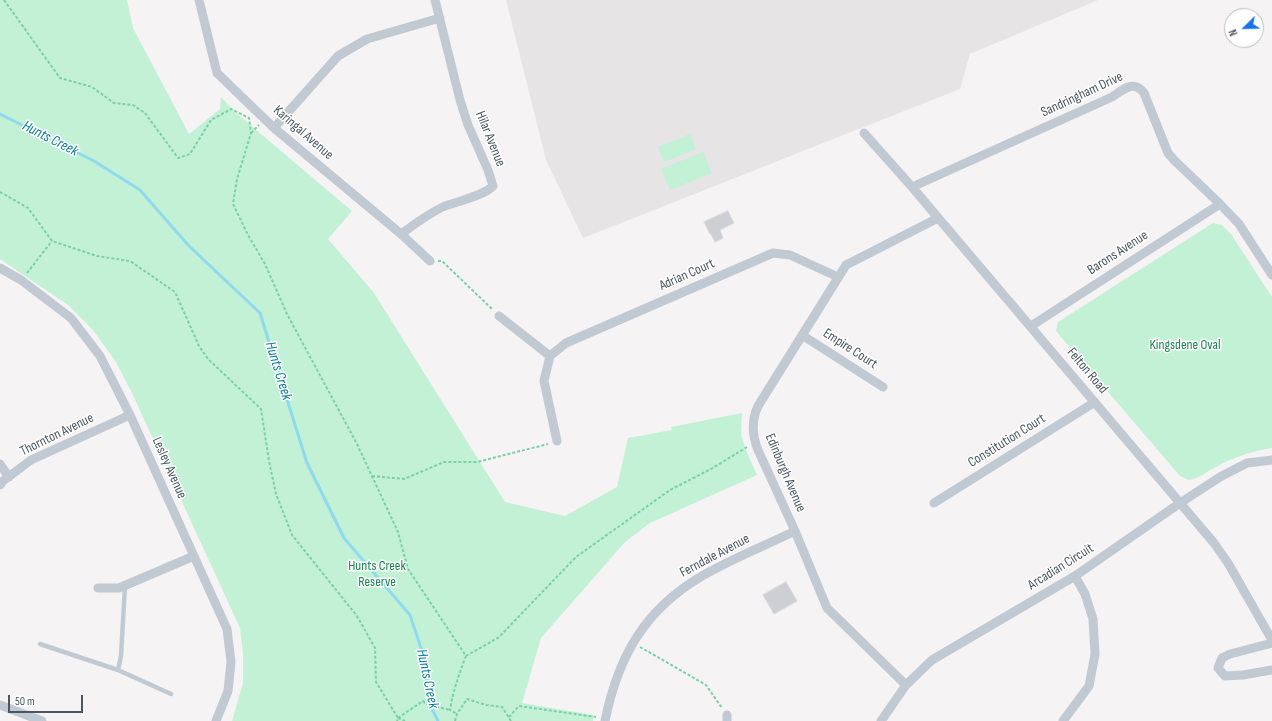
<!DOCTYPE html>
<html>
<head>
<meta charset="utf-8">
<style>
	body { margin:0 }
	#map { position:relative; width:1272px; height:721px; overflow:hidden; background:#f5f3f3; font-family:"Sofia Sans Condensed",sans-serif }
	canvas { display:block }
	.north { position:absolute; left:1224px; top:8px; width:40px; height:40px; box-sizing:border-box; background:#fff; border:1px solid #b7bbc0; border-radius:50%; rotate:247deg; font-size:11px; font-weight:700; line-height:16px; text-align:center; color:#4a5661 }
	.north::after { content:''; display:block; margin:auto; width:14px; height:18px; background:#1a73e8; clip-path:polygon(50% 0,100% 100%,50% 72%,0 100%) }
	.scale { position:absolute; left:8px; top:695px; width:75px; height:18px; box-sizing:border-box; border:2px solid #4a5661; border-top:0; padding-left:5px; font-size:12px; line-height:14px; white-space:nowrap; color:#4a5661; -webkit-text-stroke:3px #fff; paint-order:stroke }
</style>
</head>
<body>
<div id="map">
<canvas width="1272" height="721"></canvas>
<div class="north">N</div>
<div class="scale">50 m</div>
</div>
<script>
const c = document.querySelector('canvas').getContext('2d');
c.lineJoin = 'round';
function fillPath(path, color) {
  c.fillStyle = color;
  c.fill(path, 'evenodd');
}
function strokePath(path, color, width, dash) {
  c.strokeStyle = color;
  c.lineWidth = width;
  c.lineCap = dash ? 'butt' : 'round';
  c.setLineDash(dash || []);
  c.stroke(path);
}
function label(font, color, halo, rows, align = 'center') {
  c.font = font + ' "Sofia Sans Condensed",sans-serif';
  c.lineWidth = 3;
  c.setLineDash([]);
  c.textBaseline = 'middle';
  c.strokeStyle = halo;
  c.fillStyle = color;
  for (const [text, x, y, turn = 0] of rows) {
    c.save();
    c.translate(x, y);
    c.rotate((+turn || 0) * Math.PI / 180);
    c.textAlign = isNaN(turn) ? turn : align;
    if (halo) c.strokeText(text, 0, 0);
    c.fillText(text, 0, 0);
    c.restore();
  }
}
fillPath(new Path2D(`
	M 506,0 L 1098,0 L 970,54 L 960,89 L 583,238 L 546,160 Z`), '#e6e4e5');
fillPath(new Path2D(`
	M 0,0 L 127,0 L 133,28 L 189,134 L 220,109 L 221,97 L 235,112 L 352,211 L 328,239 L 374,293 L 505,502 L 565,516 L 617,487 L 628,438 L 672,430 L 671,427 L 742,413 L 741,434 L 746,450 L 757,475 L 650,523 L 625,542 L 541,638 L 522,703 L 593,715 L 593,721 L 232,721 L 243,683 L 243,653 L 240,628 L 132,393 L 116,362 L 93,330 L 68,305 L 0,259 Z
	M 690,134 L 696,149 L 664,162 L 658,147 Z
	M 703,152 L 712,173 L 670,190 L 661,169 Z
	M 1213,223 L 1222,225 L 1231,234 L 1272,297 L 1272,448 C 1252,451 1234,457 1216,467 C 1207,471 1199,479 1189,480 L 1180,476 L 1056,331 L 1058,322 Z`), '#c3f1d5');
strokePath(new Path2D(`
	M 0,114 L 94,161 L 140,190 L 188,245 L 260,313 L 307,463 L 344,538 L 410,615 L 425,660 L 430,705 L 438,721`), '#90daee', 3);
const building = new Path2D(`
	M 728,211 L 734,223 L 720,230 L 723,238 L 715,242 L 711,234 L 710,234 L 704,222 Z
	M 786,582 L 797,601 L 774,614 L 763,595 Z`);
fillPath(building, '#cdcfd5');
strokePath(building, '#d7d9de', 1);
strokePath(new Path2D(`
	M 4,0 L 60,78 L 92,87 L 114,103 L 133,105 L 145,113 L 178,158 L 190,154 L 211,120 L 231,109 L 249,118 L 251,133 L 237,179 L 233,204 L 248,235 L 265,264 L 287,314 L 357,444 L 398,532 L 408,569 L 466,656 C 459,674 453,691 450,710 L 457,714
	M 251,133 L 259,125
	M 0,192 L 28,208 L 52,241 L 97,256 L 130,261 L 175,292 L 199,346 L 208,359 L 261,409 L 269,461 L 276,494 L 292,535 L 357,616 L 375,648 L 376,682 L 398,718 L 397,721
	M 438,261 L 442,261 L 492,309
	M 27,273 L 52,241
	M 372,476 L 404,479 L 444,462 L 477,462 L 548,444
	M 640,647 L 706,685 L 722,708
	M 466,656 L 499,637 L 576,557 L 670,490 L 711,469 L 747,447
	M 509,717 L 519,706 L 596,717
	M 398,718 L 423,701 L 426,704 L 450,710
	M 398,718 L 405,721
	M 455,721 L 457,714 L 467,699 L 486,705 L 502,707 L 511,721`), '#7ad0a6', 2, [3, 2]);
strokePath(new Path2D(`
	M 40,644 L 118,670 L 121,656 L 125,586
	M 118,670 L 171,694`), '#c1cad2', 4.5);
strokePath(new Path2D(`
	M 199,0 L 217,73 L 274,128 L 401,234 L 430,261
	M 274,128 L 338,56 L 367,39 L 440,18
	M 864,133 L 912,187 L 1214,543 L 1228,563 L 1272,640
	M 912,187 L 1112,97 C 1123,90 1133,79 1144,93 L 1168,153 L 1174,160 L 1220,204 L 1239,224 L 1272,275
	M 401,234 C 415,224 429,213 445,206 C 459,201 483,196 493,186 L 488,170 L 468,125 L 460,100 L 435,0
	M 0,268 L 21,280 L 71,318 L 100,356 L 130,415 L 227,629 L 231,662 L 228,691 L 216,721
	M 499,316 L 550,356
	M 1031,326 L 1220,204
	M 802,335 L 883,387
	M 557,441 L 544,381 L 550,356 L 566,343 L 773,253 L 790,255 L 838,277
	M 0,464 L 9,477
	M 0,485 L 3,481 L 31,460 L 130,415
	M 934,503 L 1095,402
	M 98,588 L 119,588 L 194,556
	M 1272,643 L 1230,654 L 1222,658 L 1218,668 L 1225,676 L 1243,675 L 1272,670
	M 906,685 L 827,608 L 795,531 L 758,450 C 752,435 751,421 758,406 L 846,265 L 938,218
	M 0,705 L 42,721
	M 727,715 L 727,721
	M 605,721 C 618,657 644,610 702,576 C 731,559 764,546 795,531
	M 881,721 L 906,685 L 932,660 L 1075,576 L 1180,503 L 1220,477 L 1247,463 L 1272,460
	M 1063,721 L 1089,686 L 1095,654 L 1093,619 L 1085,594 L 1075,576`), '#c1cad2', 9);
label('14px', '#4a5661', '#fff', [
	["Sandringham Drive",1082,95,-25],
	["Karingal Avenue",303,133,41],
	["Hilar Avenue",490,139,68],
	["Barons Avenue",1118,253,-33],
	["Adrian Court",687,275,-24],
	["Empire Court",850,349,33],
	["Felton Road",1087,371,50],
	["Thornton Avenue",57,435,-26],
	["Constitution Court",1007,441,-32],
	["Lesley Avenue",169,468,66],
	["Edinburgh Avenue",785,473,67],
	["Ferndale Avenue",715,556,-28],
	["Arcadian Circuit",1061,567,-32]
]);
label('14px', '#17864f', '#fff', [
	["Kingsdene Oval",1185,345],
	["Hunts Creek",377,566],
	["Reserve",377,582]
]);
label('italic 15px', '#0c7c9b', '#fff', [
	["Hunts Creek",50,139,27],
	["Hunts Creek",278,371,73],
	["Hunts Creek",427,679,78]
]);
</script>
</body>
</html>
